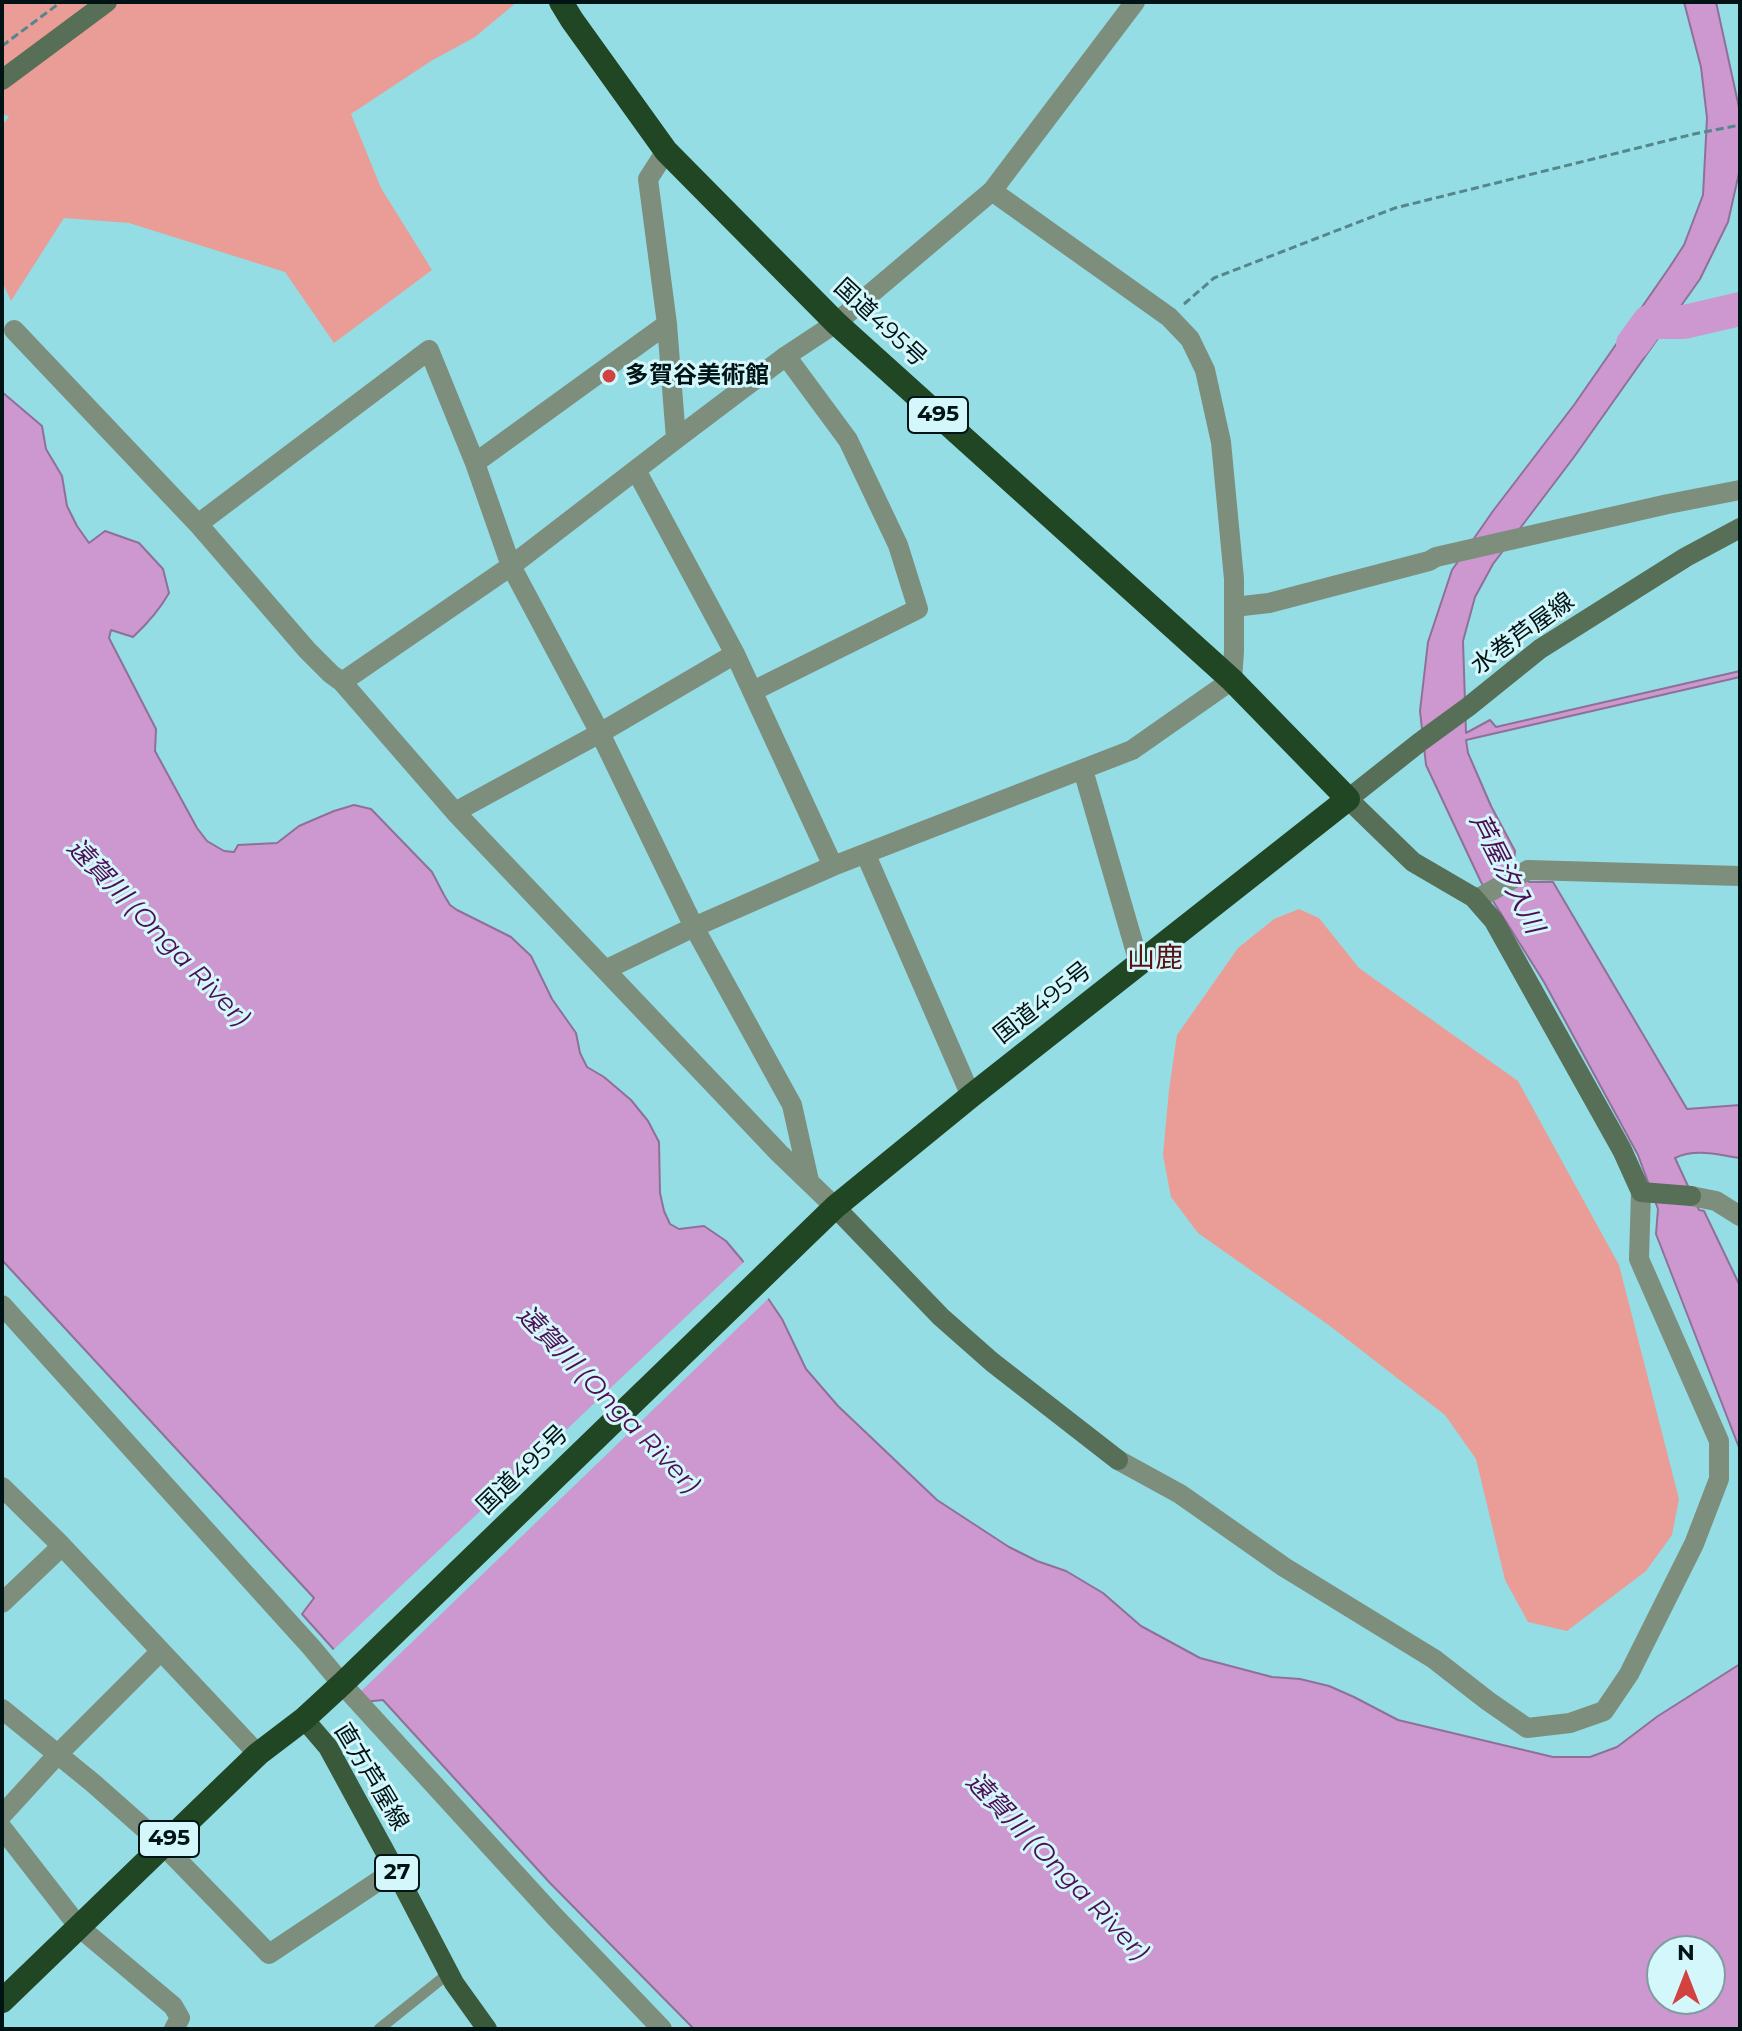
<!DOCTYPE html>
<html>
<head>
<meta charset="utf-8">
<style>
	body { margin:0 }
	#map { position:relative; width:1742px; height:2031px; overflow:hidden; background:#94dde5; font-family:Montserrat,sans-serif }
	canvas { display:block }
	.frame { position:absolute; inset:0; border:4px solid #001416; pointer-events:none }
	.north { position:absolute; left:1646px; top:1935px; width:80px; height:80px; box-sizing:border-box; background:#d4f7fb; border:2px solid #7f9c9f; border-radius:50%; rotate:0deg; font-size:22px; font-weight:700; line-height:32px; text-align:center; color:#001416 }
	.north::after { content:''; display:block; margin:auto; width:28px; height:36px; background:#d14241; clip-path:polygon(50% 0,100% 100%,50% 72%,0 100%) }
</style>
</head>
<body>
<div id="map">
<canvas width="1742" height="2031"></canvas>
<div class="frame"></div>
<div class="north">N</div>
</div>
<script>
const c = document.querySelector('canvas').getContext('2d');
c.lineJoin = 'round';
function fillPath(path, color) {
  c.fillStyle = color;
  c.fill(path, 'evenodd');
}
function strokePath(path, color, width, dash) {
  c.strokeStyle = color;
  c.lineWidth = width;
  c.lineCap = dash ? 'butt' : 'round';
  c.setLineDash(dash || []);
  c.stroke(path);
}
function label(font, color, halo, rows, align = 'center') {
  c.font = font + ' Montserrat,"Noto Sans JP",sans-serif';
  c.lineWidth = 6;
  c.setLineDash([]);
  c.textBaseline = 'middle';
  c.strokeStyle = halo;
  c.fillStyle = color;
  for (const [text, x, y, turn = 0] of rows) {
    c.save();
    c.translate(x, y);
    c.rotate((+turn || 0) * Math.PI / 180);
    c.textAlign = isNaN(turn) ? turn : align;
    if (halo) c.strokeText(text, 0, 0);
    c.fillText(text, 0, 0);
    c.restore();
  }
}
fillPath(new Path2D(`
	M 2,2 L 517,2 L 475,37 L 431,61 L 351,114 L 381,188 L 432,270 L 334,343 L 285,272 L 129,223 L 64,218 L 11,301 L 2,281 L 2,125 L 9,117 L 2,113 Z
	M 1299,909 L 1319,918 L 1359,968 L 1518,1081 L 1619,1265 L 1679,1499 L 1672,1535 L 1646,1571 L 1567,1631 L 1528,1622 L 1505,1580 L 1476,1459 L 1445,1415 L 1330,1326 L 1198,1233 L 1171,1197 L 1163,1155 L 1169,1090 L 1177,1035 L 1238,948 L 1274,919 Z`), '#ea9d96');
const water = new Path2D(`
	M 1684,2 L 1716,2 L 1740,112 L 1739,173 L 1728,222 L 1700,279 L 1574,457 L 1493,564 L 1475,597 L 1463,641 L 1466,733 L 1490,720 L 1496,727 L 1740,671 L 1740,677 L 1466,740 L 1468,753 L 1491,806 L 1515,851 L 1513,869 L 1529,882 L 1553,882 L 1687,1109 L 1740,1105 L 1740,1158 C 1718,1155 1696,1148 1675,1158 L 1699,1210 L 1704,1211 L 1740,1286 L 1740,1450 L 1656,1234 L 1658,1209 L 1638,1155 L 1544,982 L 1481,882 L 1426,765 L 1420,711 L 1428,642 L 1452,570 L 1493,511 L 1574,405 L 1669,268 L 1684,245 L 1703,195 L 1707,118 L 1701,67 Z
	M 2,392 L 42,426 L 46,449 L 62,476 L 67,506 L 77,526 L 89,543 L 105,531 L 139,543 L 163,569 L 169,593 C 159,611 148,623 133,637 L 111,630 L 109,638 L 156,729 L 155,751 L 197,828 L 207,841 L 224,851 L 234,852 L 238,845 L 277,843 L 299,826 L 334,811 L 354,805 L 371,809 L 432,872 L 444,895 L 450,905 L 457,910 L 511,937 L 531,956 L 552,999 L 576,1033 L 580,1053 L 587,1067 L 604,1077 L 631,1100 L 648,1121 L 659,1142 L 660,1193 L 664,1211 L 670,1224 L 679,1229 L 704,1226 L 726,1241 L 742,1260 L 782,1319 L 806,1369 L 838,1406 L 937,1500 L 1009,1547 L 1037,1561 L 1066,1571 L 1103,1593 L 1141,1626 L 1200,1658 L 1272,1677 L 1300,1679 L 1329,1686 L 1354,1697 L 1398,1720 L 1553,1757 L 1590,1757 L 1617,1747 L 1658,1716 L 1740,1664 L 1740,2029 L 694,2029 L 550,1883 L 383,1700 L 353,1703 L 345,1662 L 302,1614 L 314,1598 L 2,1260 ZM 1662,1951 L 1710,1951 L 1710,1999 L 1662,1999 Z`);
fillPath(water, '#cc98cf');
strokePath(water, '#8f7098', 2);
fillPath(new Path2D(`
	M 746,1260 L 771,1296 L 353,1699 L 327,1674 L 340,1662 L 331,1652 Z`), '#94dde5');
strokePath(new Path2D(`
	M 1633,344 L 1649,322 L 1684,322 L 1740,309`), '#cc98cf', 34);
strokePath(new Path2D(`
	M 2,46 L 61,2
	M 1184,304 L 1214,278 L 1395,208 L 1694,134 L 1740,125`), '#54868b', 3, [8, 4]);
strokePath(new Path2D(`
	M 379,2029 L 449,1973`), '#7d8e7d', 11);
strokePath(new Path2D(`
	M 14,330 L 198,524 L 307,650 L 331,674 L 342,682 L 455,812 L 779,1153 L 835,1207
	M 676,439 L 786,356 L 836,323 L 992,191 L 1135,2
	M 475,463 L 667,324
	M 636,470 L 735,654 L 833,866
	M 198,524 L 429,350 L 475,463 L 511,566 L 600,733 L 694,927 L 792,1105 L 809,1181
	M 1234,607 L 1269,603 L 1429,561 L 1436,557 L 1668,504 L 1740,490
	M 342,682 L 511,566 L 676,439 L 667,324 L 648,179 L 666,151
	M 753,691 L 918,609 L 898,545 L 848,440 L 786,356
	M 1083,770 L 1139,963
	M 455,812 L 600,733 L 735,654
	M 866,855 L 971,1096
	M 1473,897 L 1479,898 L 1528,870 L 1740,876
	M 605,970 L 694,927 L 833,866 L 1132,750 L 1232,680 L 1234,651 L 1234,579 L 1221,442 L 1205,370 L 1190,339 L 1169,317 L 992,191
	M 1691,1196 L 1716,1201 L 1740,1216
	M 2,1305 L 312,1648 L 342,1684 L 554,1916 L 662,2029
	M 1118,1460 L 1180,1494 L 1284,1567 L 1434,1659 L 1488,1701 L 1527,1728 L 1570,1723 L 1604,1711 L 1629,1674 L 1694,1544 L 1719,1479 L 1719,1441 L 1639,1259 L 1641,1192
	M 2,1487 L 62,1546 L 258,1754
	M 2,1603 L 62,1546
	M 2,1709 L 93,1783 L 163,1845 L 269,1954 L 395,1870
	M 2,1815 L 58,1754 L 161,1651
	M 2,1828 L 79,1927 L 173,2006 L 180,2018 L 174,2029`), '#7d8e7d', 20);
strokePath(new Path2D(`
	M 2,80 L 107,2
	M 1691,1196 L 1641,1192 L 1622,1150 L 1494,921 L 1473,897 L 1413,862 L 1348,799 L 1420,742 L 1468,707 L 1540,649 L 1686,557 L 1740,528
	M 835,1207 L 941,1317 L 992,1362 L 1118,1460`), '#566f56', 20);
strokePath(new Path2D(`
	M 304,1719 L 328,1747 L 395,1870 L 454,1983 L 487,2029`), '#3a593a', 20);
strokePath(new Path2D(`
	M 2,2001 L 258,1754 L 304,1719 L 342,1684 L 835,1207 L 971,1096 L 1348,799 L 1232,680 L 836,323 L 666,151 L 572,20 L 561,2`), '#214623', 24);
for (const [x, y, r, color] of [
	[609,376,8,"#d14241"]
]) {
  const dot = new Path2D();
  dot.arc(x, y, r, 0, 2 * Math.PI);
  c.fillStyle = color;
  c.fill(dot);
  strokePath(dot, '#d4f7fb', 3);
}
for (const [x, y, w] of [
	[938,415,60],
	[169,1839,60],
	[397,1873,44]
]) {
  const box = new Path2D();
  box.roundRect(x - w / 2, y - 18, w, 36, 6);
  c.fillStyle = '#d4f7fb';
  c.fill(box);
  strokePath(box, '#001416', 2);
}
label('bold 22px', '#001416', null, [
	["495",938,415],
	["495",169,1839],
	["27",397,1873]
]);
label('24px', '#001416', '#d4f7fb', [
	["国道495号",880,323,43],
	["水巻芦屋線",1523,634,-36],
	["国道495号",1043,1003,-38],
	["国道495号",523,1470,-44],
	["直方芦屋線",371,1777,59]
]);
label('bold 24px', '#001416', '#d4f7fb', [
	["多賀谷美術館",625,376]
], 'left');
label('italic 26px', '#4e0e53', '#d4f7fb', [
	["芦屋汐入川",1506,874,63],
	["遠賀川 (Onga River)",158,933,46],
	["遠賀川 (Onga River)",608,1400,46],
	["遠賀川 (Onga River)",1057,1867,46]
]);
label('28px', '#571313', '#d4f7fb', [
	["山鹿",1155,959]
]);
</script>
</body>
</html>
